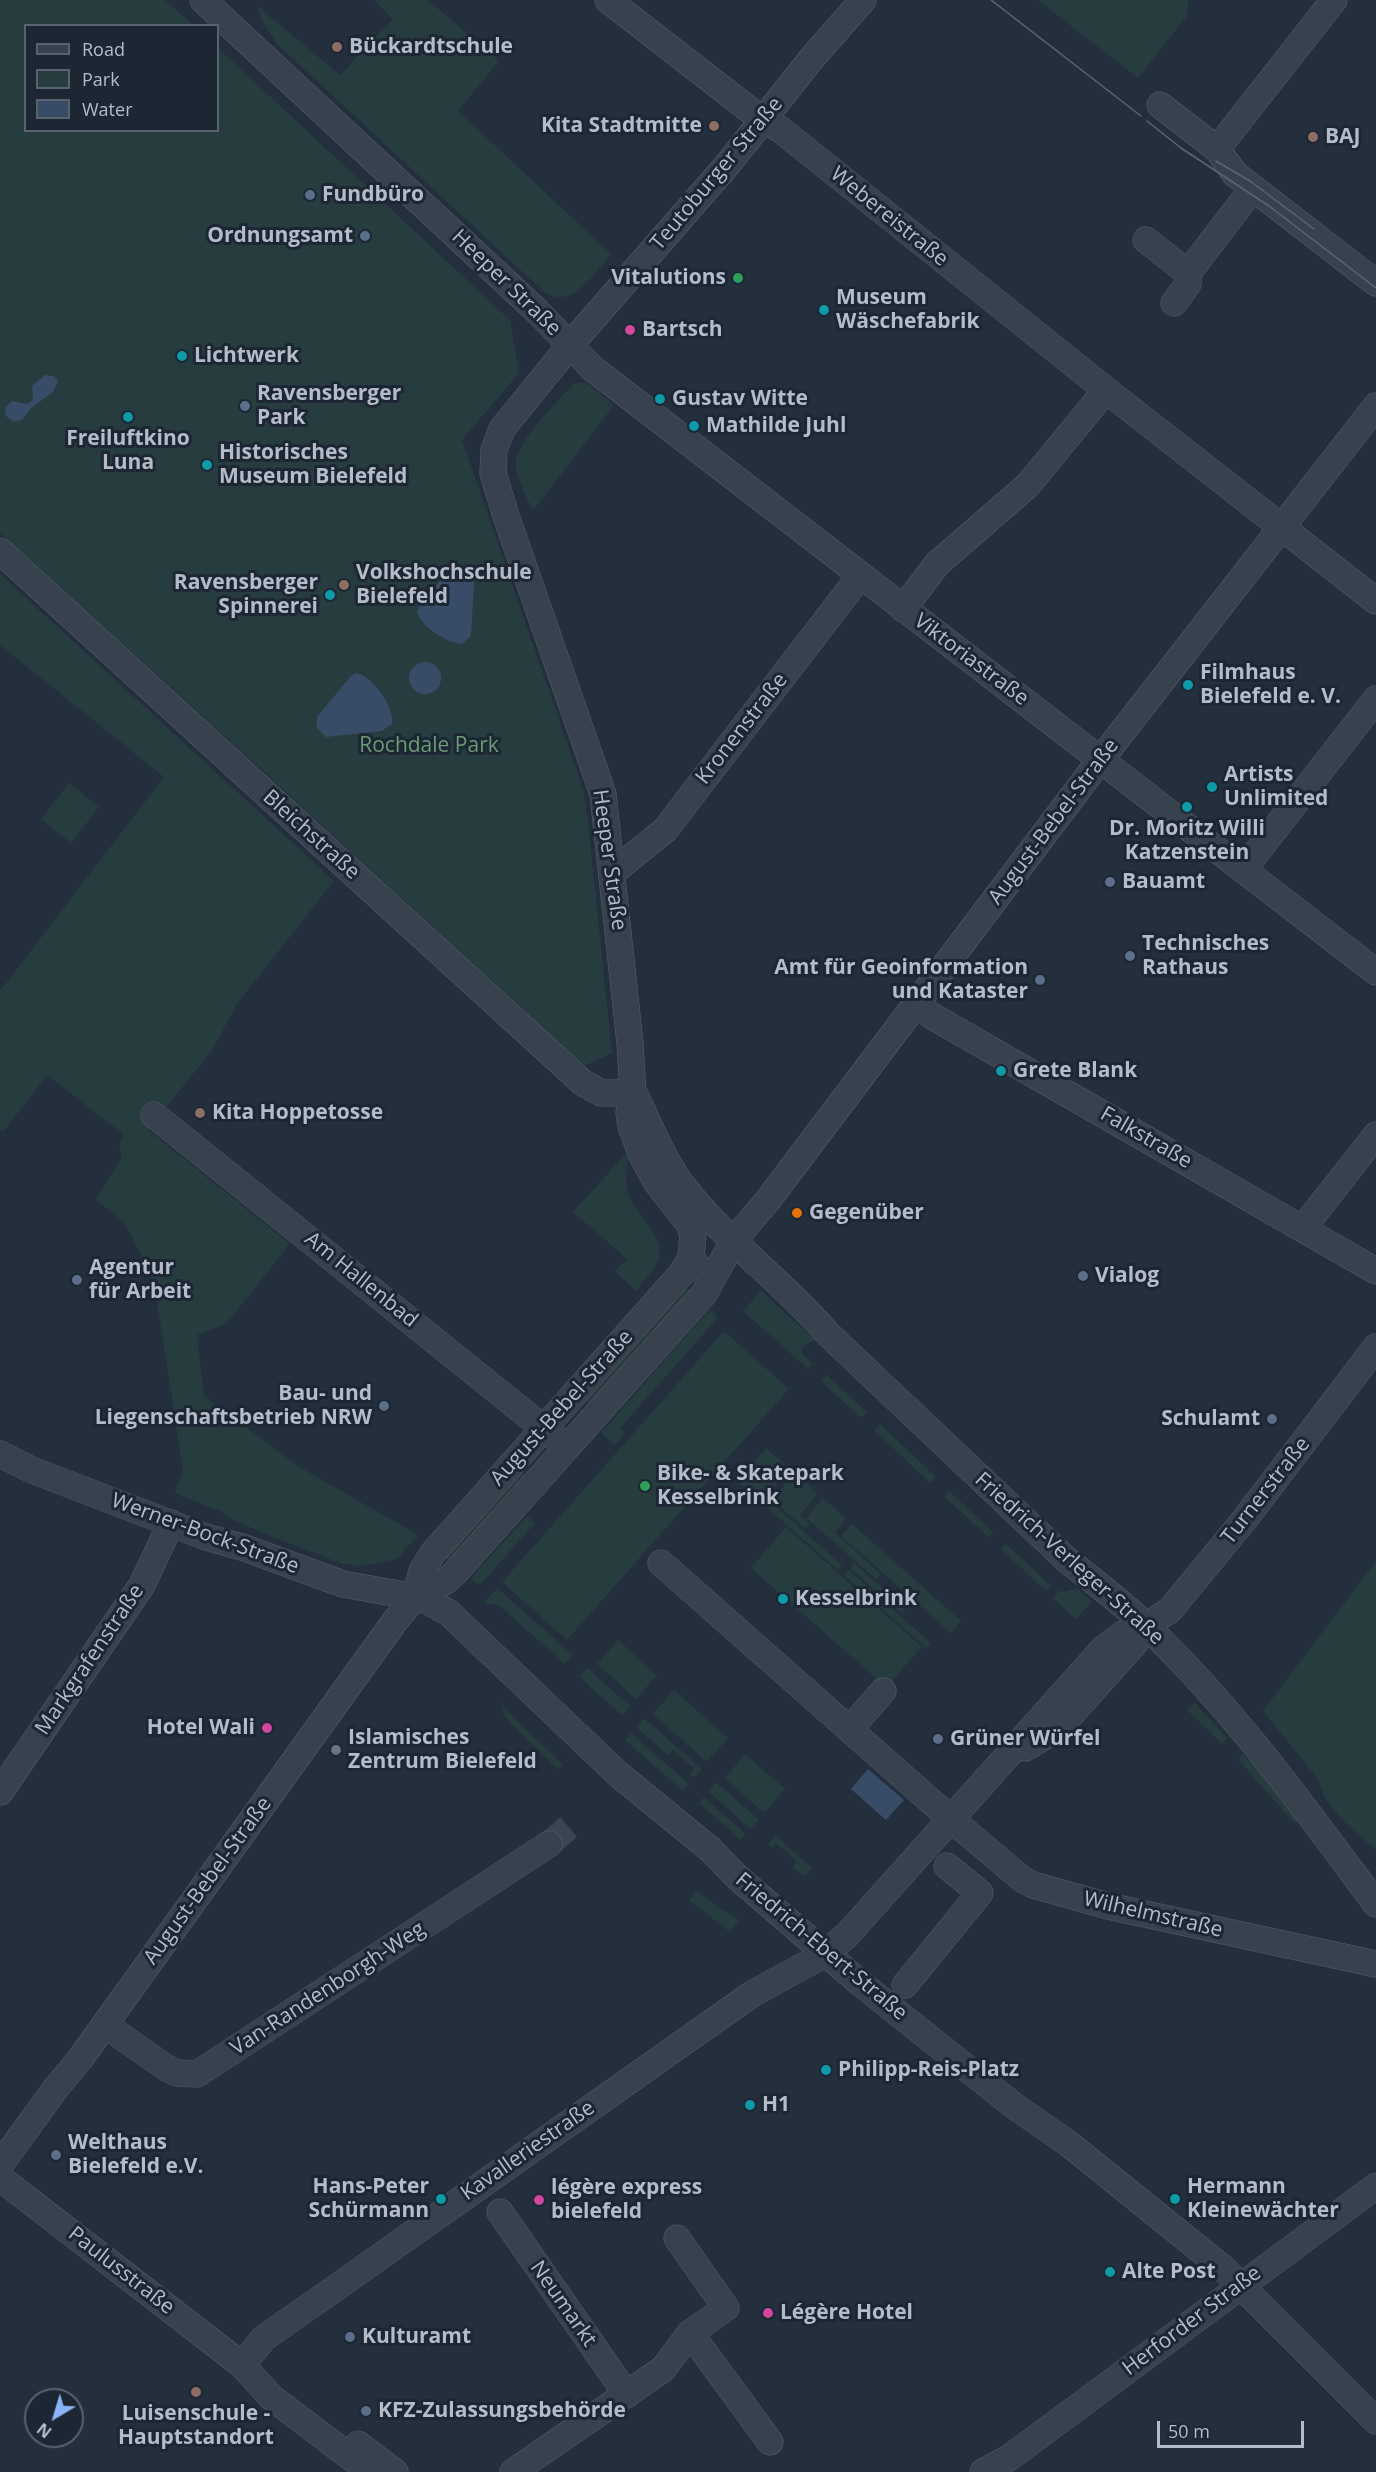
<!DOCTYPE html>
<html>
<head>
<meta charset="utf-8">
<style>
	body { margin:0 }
	#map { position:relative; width:1376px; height:2472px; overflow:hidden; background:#242f3e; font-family:"Open Sans",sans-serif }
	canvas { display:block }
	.legend { position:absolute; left:24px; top:24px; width:195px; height:108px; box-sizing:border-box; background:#1d2633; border:2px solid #59626f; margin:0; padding:8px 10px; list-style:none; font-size:18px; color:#b4bcc9 }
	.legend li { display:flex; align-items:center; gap:12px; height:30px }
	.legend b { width:30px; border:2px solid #59626f }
	.north { position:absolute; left:24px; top:2388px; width:60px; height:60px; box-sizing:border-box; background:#1d2633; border:2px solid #59626f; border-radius:50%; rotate:218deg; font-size:16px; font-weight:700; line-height:24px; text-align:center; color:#b4bcc9 }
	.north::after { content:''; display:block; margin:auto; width:21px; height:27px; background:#8ab4f8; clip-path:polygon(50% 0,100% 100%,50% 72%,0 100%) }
	.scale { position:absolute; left:1157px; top:2421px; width:147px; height:27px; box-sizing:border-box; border:3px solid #b4bcc9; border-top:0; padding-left:8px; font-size:18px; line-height:21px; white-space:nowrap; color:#b4bcc9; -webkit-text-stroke:4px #1d2633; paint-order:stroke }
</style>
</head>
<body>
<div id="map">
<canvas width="1376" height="2472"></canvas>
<ul class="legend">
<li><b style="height:8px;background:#38414e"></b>Road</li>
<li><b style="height:16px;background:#263c3f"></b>Park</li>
<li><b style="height:16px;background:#394c67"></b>Water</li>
</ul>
<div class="north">N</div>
<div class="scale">50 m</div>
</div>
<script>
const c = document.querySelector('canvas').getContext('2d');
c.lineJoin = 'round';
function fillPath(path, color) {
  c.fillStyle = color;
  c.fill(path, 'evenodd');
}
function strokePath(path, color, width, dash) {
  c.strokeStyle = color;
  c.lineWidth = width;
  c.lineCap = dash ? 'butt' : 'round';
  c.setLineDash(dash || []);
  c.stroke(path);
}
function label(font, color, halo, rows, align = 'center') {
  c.font = font + ' "Open Sans",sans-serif';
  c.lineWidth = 6;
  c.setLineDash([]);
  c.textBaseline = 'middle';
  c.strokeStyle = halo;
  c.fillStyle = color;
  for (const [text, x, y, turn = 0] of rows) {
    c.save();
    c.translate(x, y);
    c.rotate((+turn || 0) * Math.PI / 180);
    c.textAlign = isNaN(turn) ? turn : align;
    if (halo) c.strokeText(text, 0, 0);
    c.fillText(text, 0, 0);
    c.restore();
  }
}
fillPath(new Path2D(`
	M 0,0 L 165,0 L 193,25 L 26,26 L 26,130 L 218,130 L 218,48 L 510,320 L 519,373 L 462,440 L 583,789 L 588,821 L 612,1053 L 584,1066 L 262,770 L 0,533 Z
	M 374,0 L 428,0 L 499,61 L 458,111 L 611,254 C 594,274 571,312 543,291 L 277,44 L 262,21 L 257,6 L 340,75 L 393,19 Z
	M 1038,0 L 1189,0 L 1187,16 L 1138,78 Z
	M 574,383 L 586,383 L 614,405 L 533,511 C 527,498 518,481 516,467 C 512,445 560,399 574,383 Z
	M 0,574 L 334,881 L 236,1005 L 213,1049 L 148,1130 L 290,1244 L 227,1323 L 197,1335 L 204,1396 L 296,1465 L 418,1535 L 397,1559 L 361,1566 L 343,1564 L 270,1536 L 236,1521 L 222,1512 L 175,1493 L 183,1471 L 155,1288 L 147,1267 L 125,1223 L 96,1200 L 122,1156 L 119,1147 L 123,1134 L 47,1075 L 3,1132 L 0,1129 L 0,991 L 164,777 L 0,645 Z
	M 69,783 L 99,807 L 71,843 L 41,819 Z
	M 629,1150 C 628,1163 624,1180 628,1192 C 630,1201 637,1209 642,1216 C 669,1252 664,1258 636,1291 L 615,1271 L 627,1259 L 573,1212 Z
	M 685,1286 L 691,1291 L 591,1403 L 587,1402 L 586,1400 Z
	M 761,1291 L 815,1340 C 808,1343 800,1345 802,1353 L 813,1363 L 808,1369 L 743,1311 Z
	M 710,1309 L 716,1315 L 716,1320 L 620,1428 L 625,1433 L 615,1445 L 601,1433 Z
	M 724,1331 L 789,1389 L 567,1640 L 502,1582 Z
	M 827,1375 L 867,1412 L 861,1418 L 821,1381 Z
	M 880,1424 L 936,1477 L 930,1483 L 874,1430 Z
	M 766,1448 L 789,1468 L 765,1497 L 842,1565 L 838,1570 L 737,1481 Z
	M 522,1471 L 525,1476 L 450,1562 L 444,1556 Z
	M 795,1473 L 818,1494 L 800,1515 L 810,1524 L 805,1529 L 772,1499 Z
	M 949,1491 L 993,1532 L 988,1537 L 944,1496 Z
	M 823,1498 L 846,1519 L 835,1533 L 881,1574 L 876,1579 L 806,1518 Z
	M 527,1516 L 535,1523 L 482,1583 L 476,1584 L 472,1581 L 472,1577 Z
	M 852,1524 L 961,1621 L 951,1633 L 841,1536 Z
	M 786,1527 L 922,1647 L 886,1687 L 751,1568 Z
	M 1006,1544 L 1051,1586 L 1046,1591 L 1001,1549 Z
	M 1376,1561 L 1376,1849 C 1355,1833 1323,1806 1318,1779 L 1263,1711 Z
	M 854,1563 L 906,1608 L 901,1613 L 850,1568 Z
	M 849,1570 L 931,1643 L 926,1648 L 844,1575 Z
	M 497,1588 L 573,1655 L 565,1664 L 504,1610 L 495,1604 L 484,1603 Z
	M 1077,1588 L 1092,1602 L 1076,1619 L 1053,1598 L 1060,1590 L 1063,1592 Z
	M 618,1640 L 657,1675 L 636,1699 L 597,1664 Z
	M 587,1668 L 630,1706 L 622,1715 L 579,1677 Z
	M 674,1690 L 728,1738 L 707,1762 L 653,1714 Z
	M 500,1703 L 563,1765 L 558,1770 L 505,1717 Z
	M 1195,1703 L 1227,1738 L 1222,1744 L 1187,1710 Z
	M 644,1718 L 702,1769 L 694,1778 L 690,1774 L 694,1768 L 673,1750 L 668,1755 L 636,1727 Z
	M 631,1733 L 689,1784 L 683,1791 L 625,1740 Z
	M 745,1754 L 785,1789 L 764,1813 L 725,1778 Z
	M 1243,1754 L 1272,1784 L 1299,1819 L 1294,1823 L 1238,1759 Z
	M 716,1782 L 759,1820 L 750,1829 L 708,1791 Z
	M 704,1797 L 746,1834 L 741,1840 L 699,1803 Z
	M 776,1836 L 812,1868 L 804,1877 L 792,1867 L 797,1861 L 776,1843 L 772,1848 L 768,1844 Z
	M 697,1891 L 739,1921 L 730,1932 L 689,1900 Z`), '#263c3f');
fillPath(new Path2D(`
	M 45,375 L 54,376 L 58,381 L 53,392 L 31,408 L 22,420 L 14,422 L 7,417 L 5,413 L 6,407 L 12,401 L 27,404 L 33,400 L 32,386 Z
	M 457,565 L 469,569 L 474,580 L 471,636 L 462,644 C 447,643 419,626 417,611 L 425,596 Z
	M409 678a16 16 0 1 1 32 0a16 16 0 1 1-32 0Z
	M 356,673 C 374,677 394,706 392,724 L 382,731 L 326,737 L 317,728 L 317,717 L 351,676 Z
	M 868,1769 L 904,1800 L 886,1820 L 851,1789 Z`), '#394c67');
strokePath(new Path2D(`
	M 549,1844 L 576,1821`), '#3a4453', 26, [26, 13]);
const minor = new Path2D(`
	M 203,0 L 538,312 L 592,368 L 1376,972
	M 608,0 L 751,111 L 781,130 L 1106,390 L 1376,601
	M 1160,105 L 1217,149 L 1235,174 L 1376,283
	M 1217,149 L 1334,0
	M 1146,240 L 1188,273 L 1188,284 L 1174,303
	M 1188,273 L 1253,188
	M 0,551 L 582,1082 L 601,1093 L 633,1093
	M 903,609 L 937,564 L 1028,485 L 1106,390
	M 1243,870 L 1376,699
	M 613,872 L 665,830 L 860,576
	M 916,1004 L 932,1016 L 1376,1271
	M 634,1093 C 650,1125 663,1161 686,1190 C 726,1241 784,1283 828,1334 L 1067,1560 C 1093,1581 1119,1600 1144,1624 C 1233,1708 1304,1807 1376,1904
	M 154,1115 L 567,1447
	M 1303,1228 L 1376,1135
	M 682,1273 L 691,1258 L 693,1234 L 689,1224 L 657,1183 L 642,1156 L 631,1126 L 629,1113 L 633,1093 L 630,1043 L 603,794 L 506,516 L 493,473 L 494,450 L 502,429 L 570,345 L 728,164 L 812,58 L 863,0
	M 0,1454 L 32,1470 L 206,1537 L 242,1547 L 343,1584 L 415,1597 L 428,1601 L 449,1613 L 618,1774 L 711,1850 L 736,1876 L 859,1982 L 1013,2105 L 1069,2144 L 1224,2269 L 1376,2421
	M 661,1563 L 952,1820 L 1022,1879 L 1033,1885 L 1108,1906 L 1376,1964
	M 415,1597 L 422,1571 L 433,1553 L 682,1273 L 696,1264
	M 850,1729 L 883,1691
	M 1025,1748 L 1059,1728 L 1135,1643 L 1146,1626
	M 0,1792 L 142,1585 L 171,1523
	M 905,1985 L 980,1893 L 947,1866
	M 105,2025 L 168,2069 L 177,2073 L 197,2074 L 549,1844
	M 0,2165 L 56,2088 L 80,2059 L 395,1621 L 415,1597 L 446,1581 L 455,1573 L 704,1294 L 734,1240 L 768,1200 L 1101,759 L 1376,406
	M 0,2178 L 242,2365 L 271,2397 L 370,2472
	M 500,2212 L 627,2395
	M 690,2333 L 770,2442
	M 242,2365 L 264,2338 L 327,2294 L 752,1994 L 825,1954 L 847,1935 L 1103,1649 L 1123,1634 L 1146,1626 L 1170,1610 L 1245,1519 L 1376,1347
	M 358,2444 L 395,2472
	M 513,2472 L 663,2369 L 690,2333 L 726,2308 L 677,2238
	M 983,2472 L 1009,2458 L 1376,2186`);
strokePath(minor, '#565f6c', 27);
strokePath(minor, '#38414e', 26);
strokePath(new Path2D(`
	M 991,0 L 1141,116
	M 1147,121 L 1181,148 L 1269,206 L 1376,288
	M 1216,161 L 1250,181 L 1314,229`), '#5a6575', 1.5);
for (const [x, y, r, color] of [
	[337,47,6,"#8d6e63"],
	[714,126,6,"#8d6e63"],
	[1313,137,6,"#8d6e63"],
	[310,195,6,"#5c6f8a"],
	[365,236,6,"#5c6f8a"],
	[738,278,6,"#2e9e5b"],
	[824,310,6,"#0f9aa8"],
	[630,330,6,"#d1479c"],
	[182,356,6,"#0f9aa8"],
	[660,399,6,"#0f9aa8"],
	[245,406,6,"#5c6f8a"],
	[128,417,6,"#0f9aa8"],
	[694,426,6,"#0f9aa8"],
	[207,465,6,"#0f9aa8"],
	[344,585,6,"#8d6e63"],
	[330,595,6,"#0f9aa8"],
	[1188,685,6,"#0f9aa8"],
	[1212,787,6,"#0f9aa8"],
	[1187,807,6,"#0f9aa8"],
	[1110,882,6,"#5c6f8a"],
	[1130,956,6,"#5c6f8a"],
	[1040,980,6,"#5c6f8a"],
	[1001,1071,6,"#0f9aa8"],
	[200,1113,6,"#8d6e63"],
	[797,1213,6,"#e8710a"],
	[1083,1276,6,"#5c6f8a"],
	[77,1280,6,"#5c6f8a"],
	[384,1406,6,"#5c6f8a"],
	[1272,1419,6,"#5c6f8a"],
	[645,1486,6,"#2e9e5b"],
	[783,1599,6,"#0f9aa8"],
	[267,1728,6,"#d1479c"],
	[938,1739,6,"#5c6f8a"],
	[336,1750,6,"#6b7280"],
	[826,2070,6,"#0f9aa8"],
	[750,2105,6,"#0f9aa8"],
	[56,2155,6,"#5c6f8a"],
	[441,2199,6,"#0f9aa8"],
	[1175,2199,6,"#0f9aa8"],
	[539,2200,6,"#d1479c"],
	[1110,2272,6,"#0f9aa8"],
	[768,2313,6,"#d1479c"],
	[350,2337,6,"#5c6f8a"],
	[196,2392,6,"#8d6e63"],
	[366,2411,6,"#5c6f8a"]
]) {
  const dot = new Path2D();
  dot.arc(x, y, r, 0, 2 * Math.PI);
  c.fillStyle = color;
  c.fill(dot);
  strokePath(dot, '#1d2633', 2);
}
label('bold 21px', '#b4bcc9', '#1d2633', [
	["Bückardtschule",349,47],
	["Kita Stadtmitte",702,126,"right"],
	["BAJ",1325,137],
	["Fundbüro",322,195],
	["Ordnungsamt",353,236,"right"],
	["Vitalutions",726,278,"right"],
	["Museum",836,298],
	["Wäschefabrik",836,322],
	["Bartsch",642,330],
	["Lichtwerk",194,356],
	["Ravensberger",257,394],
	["Park",257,418],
	["Gustav Witte",672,399],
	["Mathilde Juhl",706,426],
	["Freiluftkino",128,439,"center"],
	["Luna",128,463,"center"],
	["Historisches",219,453],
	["Museum Bielefeld",219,477],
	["Volkshochschule",356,573],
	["Bielefeld",356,597],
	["Ravensberger",318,583,"right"],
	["Spinnerei",318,607,"right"],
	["Filmhaus",1200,673],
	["Bielefeld e. V.",1200,697],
	["Artists",1224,775],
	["Unlimited",1224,799],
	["Dr. Moritz Willi",1187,829,"center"],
	["Katzenstein",1187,853,"center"],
	["Bauamt",1122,882],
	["Technisches",1142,944],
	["Rathaus",1142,968],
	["Amt für Geoinformation",1028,968,"right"],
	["und Kataster",1028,992,"right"],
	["Grete Blank",1013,1071],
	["Kita Hoppetosse",212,1113],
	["Gegenüber",809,1213],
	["Agentur",89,1268],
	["für Arbeit",89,1292],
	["Vialog",1095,1276],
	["Bau- und",372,1394,"right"],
	["Liegenschaftsbetrieb NRW",372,1418,"right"],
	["Schulamt",1260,1419,"right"],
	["Bike- & Skatepark",657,1474],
	["Kesselbrink",657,1498],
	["Kesselbrink",795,1599],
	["Hotel Wali",255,1728,"right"],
	["Islamisches",348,1738],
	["Zentrum Bielefeld",348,1762],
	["Grüner Würfel",950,1739],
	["Philipp-Reis-Platz",838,2070],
	["H1",762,2105],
	["Welthaus",68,2143],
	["Bielefeld e.V.",68,2167],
	["Hans-Peter",429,2187,"right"],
	["Schürmann",429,2211,"right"],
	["Hermann",1187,2187],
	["Kleinewächter",1187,2211],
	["légère express",551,2188],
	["bielefeld",551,2212],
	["Alte Post",1122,2272],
	["Légère Hotel",780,2313],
	["Kulturamt",362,2337],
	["KFZ-Zulassungsbehörde",378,2411],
	["Luisenschule -",196,2414,"center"],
	["Hauptstandort",196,2438,"center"]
], 'left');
label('21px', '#b4bcc9', '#1d2633', [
	["Teutoburger Straße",717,174,-50],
	["Webereistraße",889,217,39],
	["Heeper Straße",506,283,44],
	["Viktoriastraße",971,660,37],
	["Kronenstraße",742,729,-52],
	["August-Bebel-Straße",1054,822,-53],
	["Bleichstraße",311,835,42],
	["Heeper Straße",609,860,82],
	["Falkstraße",1146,1138,30],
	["Am Hallenbad",361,1280,39],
	["August-Bebel-Straße",562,1408,-48],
	["Turnerstraße",1266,1491,-52],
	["Werner-Bock-Straße",205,1534,20],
	["Friedrich-Verleger-Straße",1069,1559,42],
	["Markgrafenstraße",90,1660,-56],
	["August-Bebel-Straße",208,1881,-54],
	["Wilhelmstraße",1153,1915,13],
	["Friedrich-Ebert-Straße",821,1947,40],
	["Van-Randenborgh-Weg",328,1989,-33],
	["Kavalleriestraße",528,2151,-35],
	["Paulusstraße",121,2271,38],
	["Neumarkt",563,2304,55],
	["Herforder Straße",1192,2321,-37]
]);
label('21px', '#6b9a76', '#1d2633', [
	["Rochdale Park",429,746]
]);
</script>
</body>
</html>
